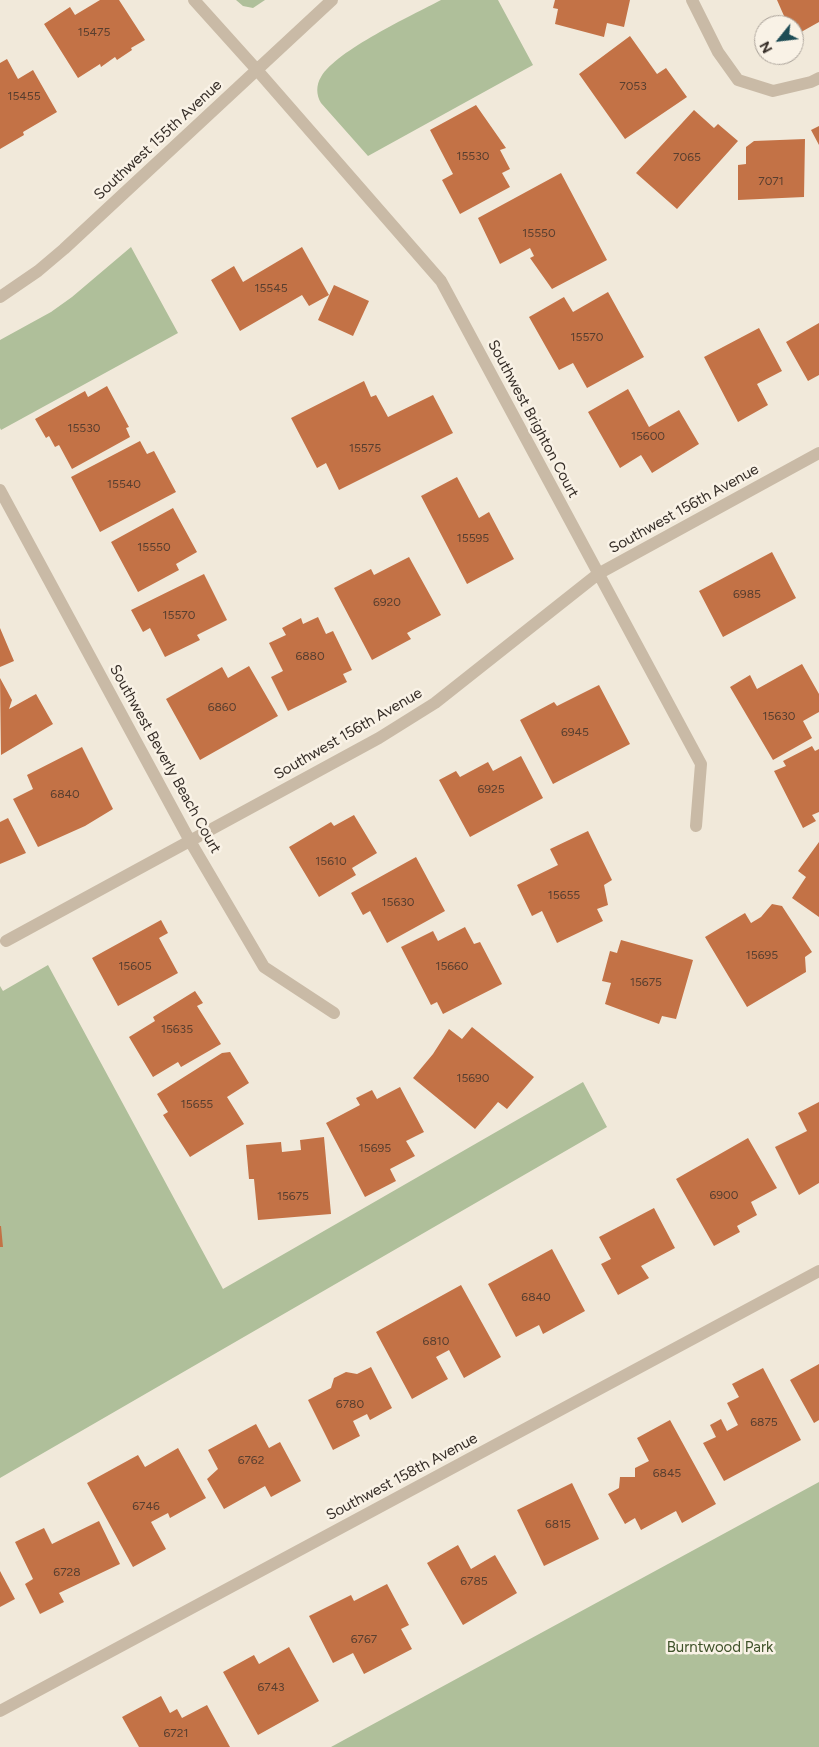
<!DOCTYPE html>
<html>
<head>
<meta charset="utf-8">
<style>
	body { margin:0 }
	#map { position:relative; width:819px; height:1747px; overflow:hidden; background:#f1e9da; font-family:Figtree,sans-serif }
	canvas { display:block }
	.north { position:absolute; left:754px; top:15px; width:50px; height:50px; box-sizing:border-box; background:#f9f2e6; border:1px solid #aba39a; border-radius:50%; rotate:241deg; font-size:14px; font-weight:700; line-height:20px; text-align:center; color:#352d27 }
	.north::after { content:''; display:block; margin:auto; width:18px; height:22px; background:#1d4c55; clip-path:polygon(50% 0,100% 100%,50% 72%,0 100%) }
</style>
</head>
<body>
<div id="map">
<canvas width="819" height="1747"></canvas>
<div class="north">N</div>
</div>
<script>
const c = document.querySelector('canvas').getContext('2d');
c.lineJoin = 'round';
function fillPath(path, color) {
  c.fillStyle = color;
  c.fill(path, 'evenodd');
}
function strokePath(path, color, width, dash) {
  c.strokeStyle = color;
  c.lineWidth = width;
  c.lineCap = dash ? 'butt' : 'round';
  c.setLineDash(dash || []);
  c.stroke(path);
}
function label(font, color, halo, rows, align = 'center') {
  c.font = font + ' Figtree,sans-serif';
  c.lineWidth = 5;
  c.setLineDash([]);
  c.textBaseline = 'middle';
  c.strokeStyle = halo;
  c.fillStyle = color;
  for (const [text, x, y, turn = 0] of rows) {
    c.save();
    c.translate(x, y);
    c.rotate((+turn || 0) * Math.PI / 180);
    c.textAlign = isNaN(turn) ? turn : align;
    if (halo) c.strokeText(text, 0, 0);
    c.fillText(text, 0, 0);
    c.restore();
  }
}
fillPath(new Path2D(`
	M 236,0 L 265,0 L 253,8 L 243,6 Z
	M 441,0 L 498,0 L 533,65 L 368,156 L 321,103 C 316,95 316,85 321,77 C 337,50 411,16 441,0 Z
	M 131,247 L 178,333 L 1,430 L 0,428 L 0,340 L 51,312 L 72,297 Z
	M 48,965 L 223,1289 L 583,1082 L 607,1127 L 0,1478 L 0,986 L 3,991 Z
	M 819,1482 L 819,1747 L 331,1747 Z`), '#afbf9a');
fillPath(new Path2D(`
	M 100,0 L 119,0 L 145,40 L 131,48 L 132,50 L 117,60 L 115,57 L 101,67 L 100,64 L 78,78 L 44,24 L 70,7 L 75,15 Z
	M 555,0 L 630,0 L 624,27 L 607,23 L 604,37 L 555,24 L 558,9 L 553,8 Z
	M 777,0 L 819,0 L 819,22 L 794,36 L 794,25 L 788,25 Z
	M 630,36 L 657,74 L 666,68 L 687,97 L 625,139 L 579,74 Z
	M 7,59 L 18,79 L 33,70 L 57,112 L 23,132 L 24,135 L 0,149 L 0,63 Z
	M 476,105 L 506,148 L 500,150 L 510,169 L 502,173 L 510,187 L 460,214 L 442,180 L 453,174 L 430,130 Z
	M 694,110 L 714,128 L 718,124 L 738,141 L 677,209 L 636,173 Z
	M 819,126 L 819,145 L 811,130 Z
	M 805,139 L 804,197 L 738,200 L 738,165 L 746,164 L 746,147 L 754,141 Z
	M 561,173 L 607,260 L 552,289 L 530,258 L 534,256 L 530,248 L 500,264 L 478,218 Z
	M 302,247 L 329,295 L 309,306 L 302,295 L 240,331 L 211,280 L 234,266 L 243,282 Z
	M 334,285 L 369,301 L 353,336 L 318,320 Z
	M 608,292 L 644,357 L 587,388 L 573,363 L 559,370 L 529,317 L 564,297 L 573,312 Z
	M 819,323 L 819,375 L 808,381 L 786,342 Z
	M 759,328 L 782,371 L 757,384 L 768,405 L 738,422 L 704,357 Z
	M 364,381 L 371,397 L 376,395 L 388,417 L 433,395 L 453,433 L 339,490 L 326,463 L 317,468 L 291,418 Z
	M 107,386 L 129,427 L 126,428 L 130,437 L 72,469 L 59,445 L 55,447 L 49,436 L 46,438 L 35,419 L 85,391 L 88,397 Z
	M 628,389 L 649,427 L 679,410 L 699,444 L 652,473 L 641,455 L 620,468 L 588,412 Z
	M 140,441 L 147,454 L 154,451 L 176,492 L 100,532 L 71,477 Z
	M 457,477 L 479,518 L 489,512 L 514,559 L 467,584 L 421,496 Z
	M 173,508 L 197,552 L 176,564 L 179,570 L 138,592 L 111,542 Z
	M 772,552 L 796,598 L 723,637 L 699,591 Z
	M 409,557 L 441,615 L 407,633 L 411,639 L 372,660 L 334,588 L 371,569 L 374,575 Z
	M 204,574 L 227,620 L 197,635 L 200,640 L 165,657 L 150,628 L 143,632 L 131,610 Z
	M 318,617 L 326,634 L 333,631 L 352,670 L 343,674 L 347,682 L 288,711 L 271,677 L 283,671 L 269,643 L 286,635 L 282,628 L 301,618 L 303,624 Z
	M 0,628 L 14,661 L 0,667 Z
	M 802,664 L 819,694 L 819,712 L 803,721 L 812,738 L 773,760 L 730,687 L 750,675 L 757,689 Z
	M 249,666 L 278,716 L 200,760 L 166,699 L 222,667 L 228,678 Z
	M 0,678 L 12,700 L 9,709 L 36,694 L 53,724 L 1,755 Z
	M 599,685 L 630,744 L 553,784 L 520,720 L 554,702 L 557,706 Z
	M 812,746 L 815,751 L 819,749 L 819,812 L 812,815 L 816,821 L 803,828 L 774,771 L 786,766 L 783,761 Z
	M 82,747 L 113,809 L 85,826 L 38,847 L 13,799 L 33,789 L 27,775 Z
	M 521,756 L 543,798 L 470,837 L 439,780 L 456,771 L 460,777 L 488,762 L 493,771 Z
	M 354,815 L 377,853 L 352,868 L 356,875 L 319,897 L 289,847 L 331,822 L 334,826 Z
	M 8,818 L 26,853 L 0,864 L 0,822 Z
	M 588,831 L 612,880 L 604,885 L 608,905 L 597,909 L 603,921 L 557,943 L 542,911 L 532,916 L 517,885 L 558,865 L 550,849 Z
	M 819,842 L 819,917 L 792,898 L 806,877 L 798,871 Z
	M 416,857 L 445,911 L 387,943 L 370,911 L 363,915 L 351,893 Z
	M 772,904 L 782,906 L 812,952 L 805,957 L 806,972 L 747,1007 L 705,937 L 745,913 L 751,923 L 761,917 Z
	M 161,920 L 168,933 L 159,938 L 178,973 L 118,1006 L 92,958 Z
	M 465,927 L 474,944 L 480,942 L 502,984 L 443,1014 L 437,1002 L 431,1005 L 401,947 L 433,931 L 438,941 Z
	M 621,940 L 693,960 L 676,1019 L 662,1016 L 659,1024 L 605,1004 L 611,983 L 602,981 L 610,951 L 617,953 Z
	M 195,991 L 203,1003 L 197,1006 L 221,1044 L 181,1067 L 178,1062 L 153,1077 L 129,1037 L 155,1021 L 153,1017 Z
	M 472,1027 L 534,1077 L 507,1109 L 498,1102 L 475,1129 L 413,1078 L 433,1054 L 449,1029 L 462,1039 Z
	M 230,1052 L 249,1083 L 227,1097 L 244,1124 L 190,1157 L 163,1115 L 168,1112 L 157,1094 L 222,1053 Z
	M 400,1087 L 424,1132 L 406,1141 L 415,1156 L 390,1169 L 396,1181 L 365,1197 L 326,1123 L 360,1105 L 356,1098 L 372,1090 L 377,1099 Z
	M 819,1102 L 819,1183 L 799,1195 L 775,1147 L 807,1131 L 798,1113 Z
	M 324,1137 L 331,1214 L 258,1220 L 254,1179 L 249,1179 L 246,1145 L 281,1142 L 282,1152 L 301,1150 L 300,1140 Z
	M 748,1138 L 777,1188 L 751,1202 L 757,1215 L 737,1226 L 740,1232 L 714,1246 L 676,1179 Z
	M 654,1208 L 675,1248 L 641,1266 L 649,1278 L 618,1295 L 601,1264 L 611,1259 L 599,1237 Z
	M 0,1226 L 1,1226 L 3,1247 L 0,1247 Z
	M 552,1249 L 585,1311 L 543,1334 L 539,1325 L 516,1337 L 488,1284 Z
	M 461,1285 L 501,1357 L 464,1378 L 449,1350 L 436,1357 L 448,1379 L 412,1399 L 376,1332 Z
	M 819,1364 L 819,1420 L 814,1423 L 790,1380 Z
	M 371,1367 L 392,1408 L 370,1420 L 367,1414 L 353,1421 L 360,1436 L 333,1450 L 308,1400 L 331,1388 L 334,1378 L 346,1372 L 357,1374 Z
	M 763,1368 L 801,1440 L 724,1481 L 703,1443 L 716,1437 L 710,1425 L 721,1419 L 727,1431 L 738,1425 L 727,1403 L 739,1397 L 732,1384 Z
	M 670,1420 L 716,1504 L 682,1523 L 676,1511 L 641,1530 L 635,1518 L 625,1524 L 608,1494 L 619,1488 L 620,1477 L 635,1477 L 635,1468 L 649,1461 L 637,1438 Z
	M 256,1424 L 269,1448 L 280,1442 L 301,1481 L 271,1497 L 265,1486 L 224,1509 L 207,1479 L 218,1469 L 208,1450 Z
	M 178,1448 L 206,1498 L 170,1518 L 168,1513 L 151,1522 L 166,1549 L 133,1567 L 87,1483 L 138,1455 L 145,1467 Z
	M 572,1483 L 599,1539 L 544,1566 L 517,1510 Z
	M 99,1521 L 120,1564 L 59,1593 L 64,1602 L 40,1614 L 25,1584 L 33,1579 L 15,1542 L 44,1528 L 52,1544 Z
	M 458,1545 L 471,1569 L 495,1555 L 517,1593 L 463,1625 L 427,1563 Z
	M 0,1571 L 15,1599 L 0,1607 Z
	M 387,1584 L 409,1625 L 401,1629 L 412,1649 L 364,1674 L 353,1653 L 333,1663 L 309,1616 L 351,1595 L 354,1601 Z
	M 289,1647 L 319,1701 L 258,1735 L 223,1672 L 254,1655 L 259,1664 Z
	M 161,1696 L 170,1713 L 177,1709 L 182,1718 L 207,1705 L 230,1747 L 139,1747 L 122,1717 Z`), '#c37246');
strokePath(new Path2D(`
	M 194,0 L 257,70 L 441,281 L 701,764 L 696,826
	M 692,0 L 718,52 L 738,80 L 773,91 L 811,82 L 819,78
	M 0,297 L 38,271 L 64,249 L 332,0
	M 0,490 L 190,841 L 264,967 L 334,1013
	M 6,941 L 379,738 L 435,703 L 598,574 L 819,453
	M 0,1711 L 819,1271`), '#c9baa6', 12);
label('12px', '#583e2f', null, [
	["15475",94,32],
	["7053",633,86],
	["15455",24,96],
	["15530",473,156],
	["7065",687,157],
	["7071",771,181],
	["15550",539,233],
	["15545",271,288],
	["15570",587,337],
	["15530",84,428],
	["15600",648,436],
	["15575",365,448],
	["15540",124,484],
	["15595",473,538],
	["15550",154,547],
	["6985",747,594],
	["6920",387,602],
	["15570",179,615],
	["6880",310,656],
	["6860",222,707],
	["15630",779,716],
	["6945",575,732],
	["6925",491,789],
	["6840",65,794],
	["15610",331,861],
	["15655",564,895],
	["15630",398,902],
	["15695",762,955],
	["15605",135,966],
	["15660",452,966],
	["15675",646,982],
	["15635",177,1029],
	["15690",473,1078],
	["15655",197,1104],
	["15695",375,1148],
	["6900",724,1195],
	["15675",293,1196],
	["6840",536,1297],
	["6810",436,1341],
	["6780",350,1404],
	["6875",764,1422],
	["6762",251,1460],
	["6845",667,1473],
	["6746",146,1506],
	["6815",558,1524],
	["6728",67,1572],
	["6785",474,1581],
	["6767",364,1639],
	["6743",271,1687],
	["6721",176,1733]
]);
label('15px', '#352d27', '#f9f2e6', [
	["Southwest 155th Avenue",158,140,-43],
	["Southwest Brighton Court",533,419,62],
	["Southwest 156th Avenue",684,509,-29],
	["Southwest 156th Avenue",348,734,-30],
	["Southwest Beverly Beach Court",165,759,61],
	["Southwest 158th Avenue",402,1477,-28]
]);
label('15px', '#40532b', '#f9f2e6', [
	["Burntwood Park",720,1648]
]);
</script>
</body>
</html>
